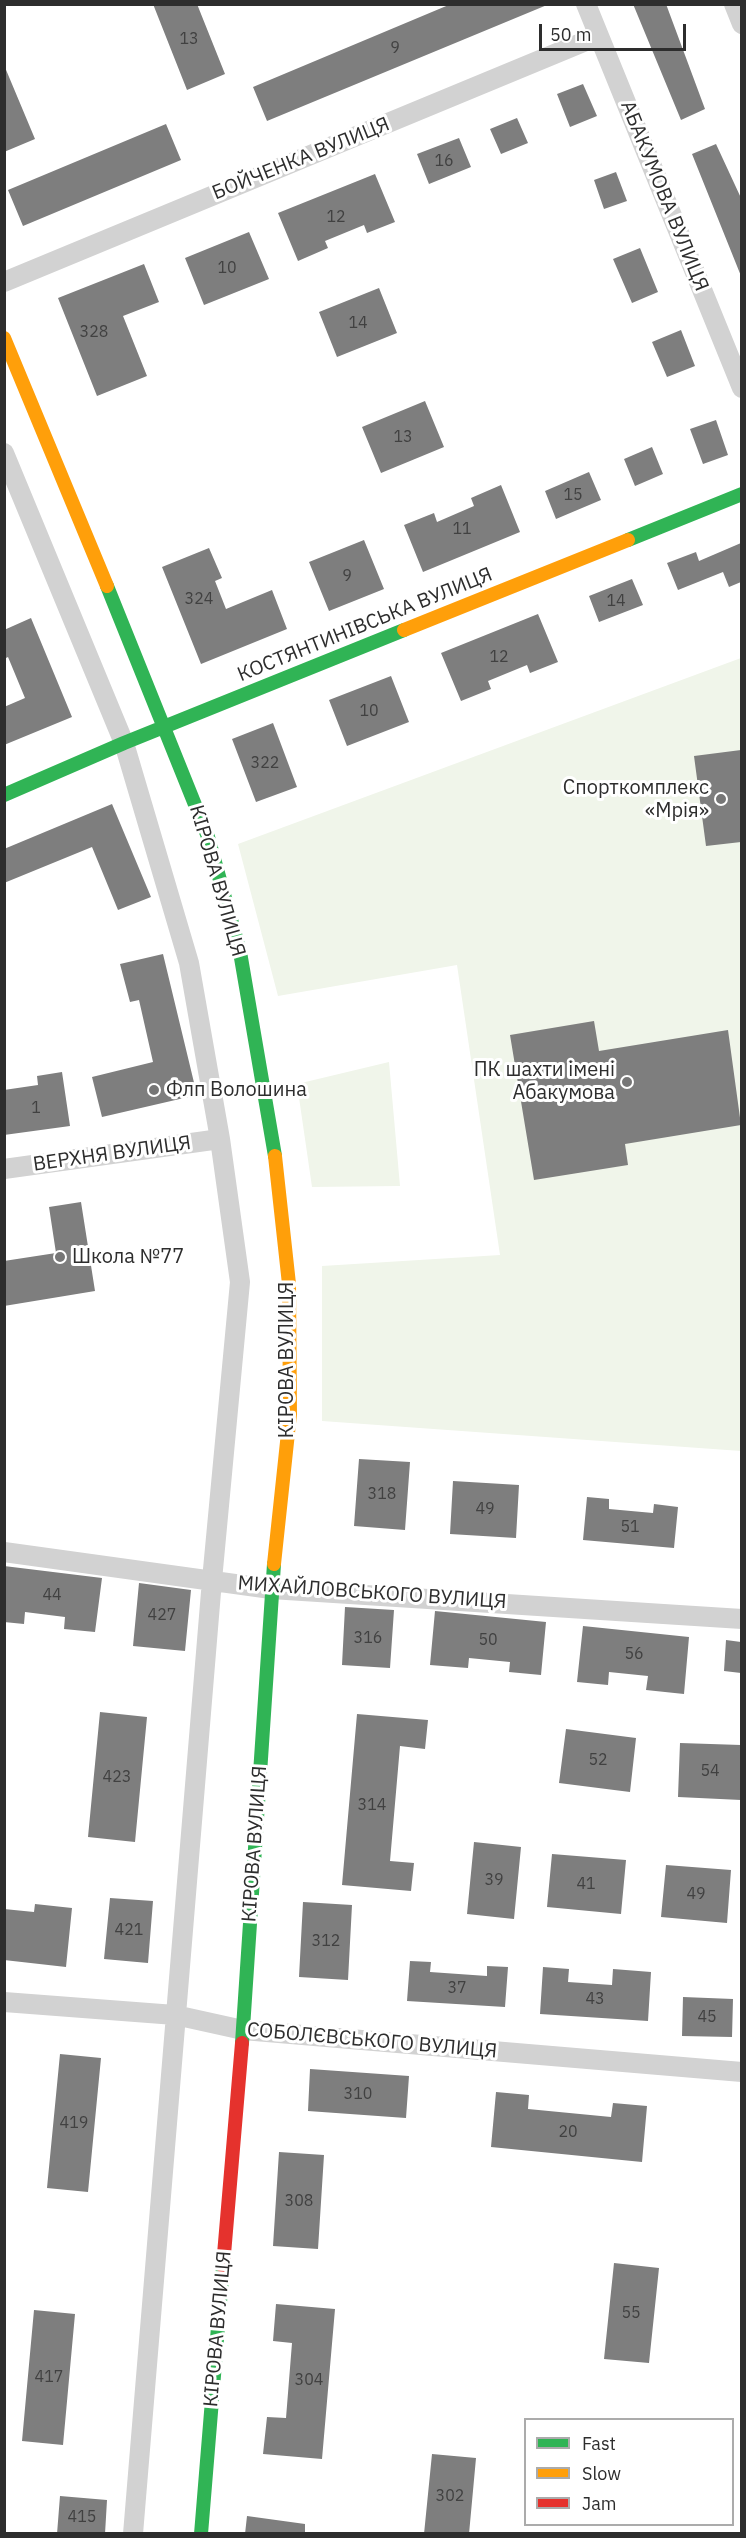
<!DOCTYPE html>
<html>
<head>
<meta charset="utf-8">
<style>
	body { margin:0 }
	#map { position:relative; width:746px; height:2538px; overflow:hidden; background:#fff; font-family:"IBM Plex Sans",sans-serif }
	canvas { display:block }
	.frame { position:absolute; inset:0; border:6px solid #2d2d2d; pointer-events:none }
	.legend { position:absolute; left:524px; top:2418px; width:210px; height:108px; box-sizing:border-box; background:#fff; border:2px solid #ababab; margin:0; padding:8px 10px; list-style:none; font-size:18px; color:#2d2d2d }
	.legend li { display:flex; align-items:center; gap:12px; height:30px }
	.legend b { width:30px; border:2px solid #ababab }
	.scale { position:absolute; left:539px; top:24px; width:147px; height:27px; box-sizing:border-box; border:3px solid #2d2d2d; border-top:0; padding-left:8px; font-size:18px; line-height:21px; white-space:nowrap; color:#2d2d2d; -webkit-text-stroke:4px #fff; paint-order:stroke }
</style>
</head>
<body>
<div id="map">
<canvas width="746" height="2538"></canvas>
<div class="frame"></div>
<ul class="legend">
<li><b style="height:8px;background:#30b455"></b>Fast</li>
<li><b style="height:8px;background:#ff9f0a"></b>Slow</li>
<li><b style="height:8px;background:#e5322d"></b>Jam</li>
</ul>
<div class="scale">50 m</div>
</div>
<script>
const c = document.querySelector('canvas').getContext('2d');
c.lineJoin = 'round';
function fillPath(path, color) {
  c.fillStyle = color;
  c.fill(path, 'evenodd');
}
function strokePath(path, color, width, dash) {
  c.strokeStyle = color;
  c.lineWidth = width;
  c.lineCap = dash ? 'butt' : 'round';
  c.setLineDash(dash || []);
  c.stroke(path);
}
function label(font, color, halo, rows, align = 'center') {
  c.font = font + ' "IBM Plex Sans",sans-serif';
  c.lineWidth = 6;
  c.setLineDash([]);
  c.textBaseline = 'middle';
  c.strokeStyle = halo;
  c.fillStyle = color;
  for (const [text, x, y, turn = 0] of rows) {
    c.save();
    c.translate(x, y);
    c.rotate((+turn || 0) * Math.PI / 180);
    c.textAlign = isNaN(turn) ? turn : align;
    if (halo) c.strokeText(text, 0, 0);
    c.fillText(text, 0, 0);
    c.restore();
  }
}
fillPath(new Path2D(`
	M 741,658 L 741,1451 L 322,1421 L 322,1266 L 500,1255 L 457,965 L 278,996 L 238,844 Z
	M 389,1062 L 400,1186 L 312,1187 L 297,1084 Z`), '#f0f5ea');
fillPath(new Path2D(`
	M 153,4 L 197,4 L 225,74 L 187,90 Z
	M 451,4 L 547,5 L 267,121 L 253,87 Z
	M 633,4 L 666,4 L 705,109 L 681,120 Z
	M 4,65 L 35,139 L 4,152 Z
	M 583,84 L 597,116 L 570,127 L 557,94 Z
	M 517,118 L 528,143 L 501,154 L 490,129 Z
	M 166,124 L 181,160 L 23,226 L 8,190 Z
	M 459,138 L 471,167 L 429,184 L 417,154 Z
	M 716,144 L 741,198 L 741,276 L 692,154 Z
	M 616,172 L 627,201 L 604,209 L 594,180 Z
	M 375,174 L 395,222 L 367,233 L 364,225 L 325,241 L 328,248 L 298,261 L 278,213 Z
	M 249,232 L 269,279 L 204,305 L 185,258 Z
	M 640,248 L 658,292 L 632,303 L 613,259 Z
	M 144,264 L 159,302 L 123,316 L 147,376 L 97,396 L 58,298 Z
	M 379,288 L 397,333 L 337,357 L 319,312 Z
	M 681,330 L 695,366 L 667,377 L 652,342 Z
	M 425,401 L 444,447 L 381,473 L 362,427 Z
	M 716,420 L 728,455 L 703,464 L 690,429 Z
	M 652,447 L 663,474 L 635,486 L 624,459 Z
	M 589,472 L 601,500 L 556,519 L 545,491 Z
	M 501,485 L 520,532 L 423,572 L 404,525 L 434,513 L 437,522 L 474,506 L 471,498 Z
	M 364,540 L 384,589 L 329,611 L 309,562 Z
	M 741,543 L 741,582 L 729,587 L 723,572 L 678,590 L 667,563 L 696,552 L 699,561 Z
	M 209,548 L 222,578 L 215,581 L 226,609 L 272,590 L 287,629 L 201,664 L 162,567 Z
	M 632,579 L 643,605 L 599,622 L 589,596 Z
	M 538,614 L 558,662 L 530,673 L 527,665 L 488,681 L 491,689 L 461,701 L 441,653 Z
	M 31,618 L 72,717 L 4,745 L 4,707 L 25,698 L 8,657 L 4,659 L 4,630 Z
	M 391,676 L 409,722 L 347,746 L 329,700 Z
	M 273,723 L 297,787 L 256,802 L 232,739 Z
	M 741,750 L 741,842 L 706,846 L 694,756 Z
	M 112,804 L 151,897 L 118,910 L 92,847 L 4,883 L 4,849 Z
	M 163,954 L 197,1095 L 102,1117 L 92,1077 L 153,1062 L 139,1000 L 130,1002 L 120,964 Z
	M 594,1021 L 599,1051 L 728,1030 L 741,1125 L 625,1144 L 628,1165 L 534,1180 L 510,1035 Z
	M 62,1072 L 70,1126 L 4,1135 L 4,1090 L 38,1085 L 37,1076 Z
	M 81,1202 L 95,1291 L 4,1306 L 4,1261 L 56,1253 L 49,1207 Z
	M 359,1459 L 410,1462 L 405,1530 L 354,1526 Z
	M 453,1481 L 519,1485 L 516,1538 L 450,1534 Z
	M 587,1497 L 609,1499 L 609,1509 L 653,1513 L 654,1504 L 678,1507 L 674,1548 L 583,1540 Z
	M 4,1566 L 102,1578 L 95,1632 L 64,1629 L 65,1617 L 25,1612 L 24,1624 L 4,1622 Z
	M 139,1583 L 191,1590 L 185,1651 L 133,1646 Z
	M 345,1607 L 394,1610 L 390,1668 L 342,1665 Z
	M 435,1611 L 546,1622 L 541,1675 L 509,1672 L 510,1662 L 469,1658 L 468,1668 L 430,1665 Z
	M 583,1626 L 689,1637 L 684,1694 L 646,1690 L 648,1676 L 609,1672 L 608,1685 L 577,1682 Z
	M 726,1640 L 741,1642 L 741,1673 L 724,1671 Z
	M 100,1712 L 147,1717 L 135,1842 L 88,1837 Z
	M 357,1714 L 428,1720 L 425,1749 L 400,1746 L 390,1861 L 414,1863 L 411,1891 L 342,1885 Z
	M 566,1729 L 636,1738 L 630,1792 L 559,1783 Z
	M 680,1743 L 741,1745 L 741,1800 L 678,1797 Z
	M 474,1842 L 521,1847 L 514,1919 L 467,1914 Z
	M 552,1854 L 626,1860 L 621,1914 L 547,1907 Z
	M 666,1865 L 731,1870 L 727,1923 L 661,1917 Z
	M 110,1898 L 153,1901 L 148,1963 L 104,1959 Z
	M 303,1902 L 352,1905 L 348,1980 L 299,1977 Z
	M 35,1904 L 72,1908 L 66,1967 L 4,1960 L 4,1909 L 34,1912 Z
	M 410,1961 L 431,1962 L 430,1972 L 487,1976 L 487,1966 L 508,1967 L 505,2007 L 407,2001 Z
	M 543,1967 L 569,1969 L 568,1982 L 612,1985 L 613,1969 L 651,1972 L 648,2021 L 540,2014 Z
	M 683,1997 L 733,1999 L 732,2037 L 682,2036 Z
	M 60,2054 L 101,2058 L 88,2192 L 47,2188 Z
	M 310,2069 L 409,2076 L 406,2118 L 308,2111 Z
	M 496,2092 L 529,2095 L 528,2109 L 611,2117 L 613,2103 L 647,2106 L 642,2162 L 491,2147 Z
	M 279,2152 L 324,2155 L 318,2249 L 273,2246 Z
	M 614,2263 L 659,2268 L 649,2363 L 604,2359 Z
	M 276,2304 L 335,2309 L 322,2459 L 263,2454 L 267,2417 L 286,2418 L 292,2343 L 273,2341 Z
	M 34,2310 L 75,2314 L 63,2445 L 22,2441 Z
	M 432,2454 L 476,2458 L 469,2534 L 424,2534 Z
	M 60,2496 L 107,2500 L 105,2534 L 57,2534 Z
	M 247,2516 L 305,2524 L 305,2534 L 245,2534 Z`), '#7e7e7e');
strokePath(new Path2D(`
	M 586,4 L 742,388
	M 734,4 L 742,24
	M 4,282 L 598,36
	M 4,453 L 124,743 L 189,963 L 220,1139 L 240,1282 L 212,1580 L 133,2534
	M 4,1169 L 220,1139
	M 4,1552 L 271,1589 L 742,1619
	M 4,2002 L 175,2015 L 243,2030 L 742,2072`), '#d2d2d2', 20);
strokePath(new Path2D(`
	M 628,540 L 742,494
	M 107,586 L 208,837 L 240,952 L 275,1156
	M 4,795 L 124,743 L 404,630
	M 242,2043 L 274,1564
	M 201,2534 L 223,2266`), '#30b455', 14);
strokePath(new Path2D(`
	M 4,338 L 107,586
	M 404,630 L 628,540
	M 274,1564 L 290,1414 L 289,1284 L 275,1156`), '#ff9f0a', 14);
strokePath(new Path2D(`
	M 223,2266 L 242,2043`), '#e5322d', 14);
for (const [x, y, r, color] of [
	[721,799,6,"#767676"],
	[627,1082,6,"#767676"],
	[154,1090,6,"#767676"],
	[60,1257,6,"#767676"]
]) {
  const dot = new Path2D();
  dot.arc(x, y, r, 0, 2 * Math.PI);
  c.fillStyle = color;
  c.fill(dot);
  strokePath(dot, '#fff', 2);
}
label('16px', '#414141', null, [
	["13",189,39],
	["9",395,48],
	["16",444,161],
	["12",336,217],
	["10",227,268],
	["14",358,323],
	["328",94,332],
	["13",403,437],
	["15",573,495],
	["11",462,529],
	["9",347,576],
	["324",199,599],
	["14",616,601],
	["12",499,657],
	["10",369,711],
	["322",265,763],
	["1",36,1108],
	["318",382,1494],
	["49",485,1509],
	["51",630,1527],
	["44",52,1595],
	["427",162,1615],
	["316",368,1638],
	["50",488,1640],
	["56",634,1654],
	["52",598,1760],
	["54",710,1771],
	["423",117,1777],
	["314",372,1805],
	["39",494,1880],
	["41",586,1884],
	["49",696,1894],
	["421",129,1930],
	["312",326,1941],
	["37",457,1988],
	["43",595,1999],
	["45",707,2017],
	["310",358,2094],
	["419",74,2123],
	["20",568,2132],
	["308",299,2201],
	["55",631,2313],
	["417",49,2377],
	["304",309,2380],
	["302",450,2496],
	["415",82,2517]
]);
label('20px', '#2d2d2d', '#fff', [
	["БОЙЧЕНКА ВУЛИЦЯ",301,159,-22],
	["АБАКУМОВА ВУЛИЦЯ",664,196,68],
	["КОСТЯНТИНІВСЬКА ВУЛИЦЯ",365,625,-22],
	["КІРОВА ВУЛИЦЯ",217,881,74],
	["ВЕРХНЯ ВУЛИЦЯ",112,1154,-8],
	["КІРОВА ВУЛИЦЯ",287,1360,-90],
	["МИХАЙЛОВСЬКОГО ВУЛИЦЯ",372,1593,4],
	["КІРОВА ВУЛИЦЯ",255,1844,-86],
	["СОБОЛЄВСЬКОГО ВУЛИЦЯ",372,2041,5],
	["КІРОВА ВУЛИЦЯ",218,2329,-85]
]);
label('20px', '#2d2d2d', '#fff', [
	["Спорткомплекс",709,788],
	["«Мрія»",709,811],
	["ПК шахти імені",615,1070],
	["Абакумова",615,1093],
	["Флп Волошина",166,1090,"left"],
	["Школа №77",72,1257,"left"]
], 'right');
</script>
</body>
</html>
